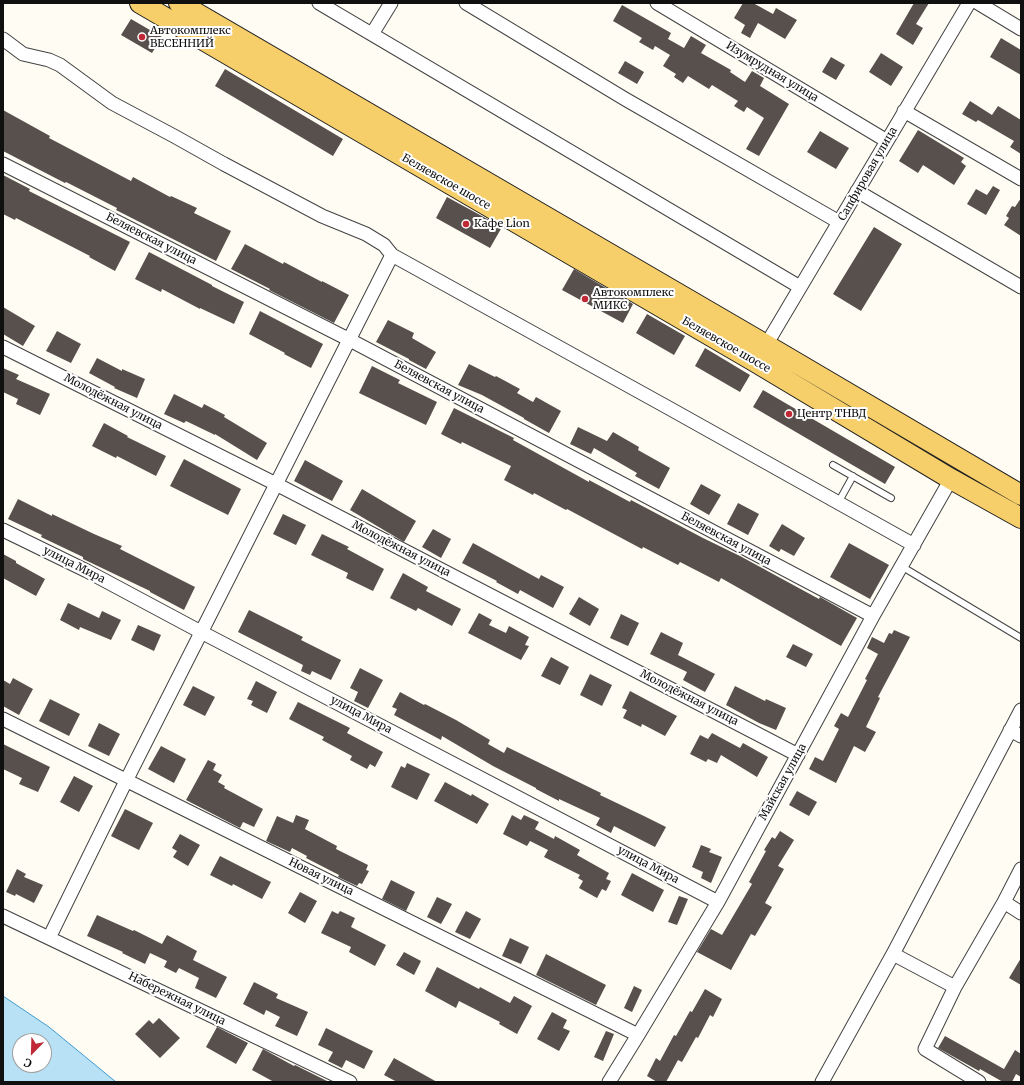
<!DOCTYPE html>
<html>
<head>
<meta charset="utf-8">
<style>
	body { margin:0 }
	#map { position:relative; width:1024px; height:1085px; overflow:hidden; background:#fffcf3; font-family:Merriweather,serif }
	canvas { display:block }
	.frame { position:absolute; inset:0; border:4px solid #101010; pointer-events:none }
	.north { position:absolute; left:12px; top:1033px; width:40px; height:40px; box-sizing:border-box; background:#fff; border:1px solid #9f9f9f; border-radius:50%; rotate:203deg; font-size:11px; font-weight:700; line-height:16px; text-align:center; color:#101010 }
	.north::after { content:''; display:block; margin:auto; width:14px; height:18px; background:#c02835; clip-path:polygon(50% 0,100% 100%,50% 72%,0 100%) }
</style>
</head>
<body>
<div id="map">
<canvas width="1024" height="1085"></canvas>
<div class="frame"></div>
<div class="north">С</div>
</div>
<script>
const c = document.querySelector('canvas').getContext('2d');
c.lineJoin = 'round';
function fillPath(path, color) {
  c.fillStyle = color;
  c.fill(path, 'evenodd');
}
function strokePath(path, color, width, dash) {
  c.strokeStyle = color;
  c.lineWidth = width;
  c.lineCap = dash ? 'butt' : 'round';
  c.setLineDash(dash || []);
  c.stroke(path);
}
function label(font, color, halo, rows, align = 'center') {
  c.font = font + ' Merriweather,serif';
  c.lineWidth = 4;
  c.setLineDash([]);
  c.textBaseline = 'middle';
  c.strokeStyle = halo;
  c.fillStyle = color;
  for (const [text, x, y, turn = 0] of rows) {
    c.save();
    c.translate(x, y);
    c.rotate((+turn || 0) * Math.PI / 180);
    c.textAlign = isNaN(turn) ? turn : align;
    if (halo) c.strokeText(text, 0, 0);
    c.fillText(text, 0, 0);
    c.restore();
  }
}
const water = new Path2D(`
	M 3,996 L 49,1027 L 116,1082 L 3,1082 ZM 20,1041 L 44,1041 L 44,1065 L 20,1065 Z`);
fillPath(water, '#b8e1f6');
strokePath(water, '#3f9acd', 1);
fillPath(new Path2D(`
	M 743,3 L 753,3 L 773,14 L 776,8 L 797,20 L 785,39 L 758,23 L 750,38 L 741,33 L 745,25 L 734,18 Z
	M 914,3 L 929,3 L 916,24 L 923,28 L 913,45 L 896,34 Z
	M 622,5 L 671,33 L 668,39 L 684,48 L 691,36 L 706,45 L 701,53 L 731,70 L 730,72 L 745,82 L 752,71 L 764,78 L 760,86 L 789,104 L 759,156 L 746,149 L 764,118 L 747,107 L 744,112 L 734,106 L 738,101 L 712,85 L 709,89 L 688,76 L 683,83 L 674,77 L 676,74 L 663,66 L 670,55 L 655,46 L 653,50 L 639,42 L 642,38 L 613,21 Z
	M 131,19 L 162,37 L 152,53 L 121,35 Z
	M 1001,38 L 1021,50 L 1021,75 L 990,57 Z
	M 881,53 L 903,67 L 891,86 L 869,72 Z
	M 831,57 L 845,65 L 836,80 L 822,72 Z
	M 625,61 L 644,72 L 637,84 L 618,73 Z
	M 225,69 L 343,139 L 333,156 L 215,86 Z
	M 970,101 L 992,115 L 998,106 L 1021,120 L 1021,154 L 1010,147 L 1014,141 L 978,120 L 976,122 L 962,114 Z
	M 3,110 L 50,136 L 49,138 L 131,181 L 133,177 L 170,197 L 171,196 L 197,208 L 194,213 L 231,231 L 216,261 L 116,210 L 117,208 L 66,182 L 65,183 L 3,151 Z
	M 918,130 L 964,158 L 961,162 L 966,166 L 954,185 L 923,165 L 918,173 L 899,161 Z
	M 820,131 L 849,148 L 836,169 L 807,152 Z
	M 3,175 L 30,189 L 29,191 L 130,242 L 115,271 L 89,257 L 90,256 L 57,239 L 16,218 L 15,220 L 3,214 Z
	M 993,186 L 1000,190 L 986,215 L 967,204 L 976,189 L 987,195 Z
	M 447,197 L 502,227 L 490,248 L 436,218 Z
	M 1021,198 L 1021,236 L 1004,225 L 1009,218 L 1006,216 L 1012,206 L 1015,207 Z
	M 874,227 L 902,244 L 861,311 L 833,294 Z
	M 245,244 L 283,264 L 284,262 L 322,282 L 322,281 L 349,295 L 334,323 L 269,290 L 270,289 L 231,269 Z
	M 149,252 L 212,285 L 212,286 L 244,302 L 234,324 L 200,308 L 200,309 L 162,289 L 161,292 L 135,279 Z
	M 574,269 L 633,304 L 623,323 L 562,290 Z
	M 3,307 L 35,326 L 23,346 L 3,334 Z
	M 260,311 L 323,344 L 311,368 L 284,354 L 285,353 L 249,334 Z
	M 647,314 L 685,336 L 674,355 L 636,333 Z
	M 388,320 L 414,333 L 412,338 L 436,352 L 426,369 L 409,360 L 409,359 L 376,342 Z
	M 57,331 L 81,344 L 71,363 L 46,351 Z
	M 705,348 L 750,375 L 740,392 L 695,366 Z
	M 97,358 L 122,371 L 122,369 L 145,379 L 137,398 L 114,388 L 115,387 L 89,373 Z
	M 469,364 L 495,377 L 496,376 L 520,389 L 517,393 L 533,402 L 536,397 L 561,411 L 549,433 L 524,419 L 524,418 L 482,395 L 458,385 Z
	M 372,366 L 400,380 L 398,383 L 437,402 L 426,425 L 359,393 Z
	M 3,368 L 19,375 L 16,379 L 50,394 L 40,415 L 16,404 L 18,399 L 3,392 Z
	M 763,390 L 895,467 L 885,484 L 753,407 Z
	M 174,394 L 202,408 L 204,404 L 225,415 L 224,417 L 267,443 L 257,460 L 215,434 L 215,435 L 186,421 L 184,423 L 164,414 Z
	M 454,408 L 514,438 L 513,440 L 589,482 L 589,480 L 630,502 L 631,500 L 703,538 L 740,556 L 819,599 L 820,597 L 857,618 L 841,646 L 721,578 L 719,582 L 680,562 L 678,565 L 643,547 L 642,549 L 567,509 L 566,510 L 534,493 L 533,495 L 504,480 L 511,466 L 462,442 L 461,444 L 441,434 Z
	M 104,423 L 128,436 L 127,437 L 166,456 L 156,476 L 117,456 L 116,458 L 92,446 Z
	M 578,427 L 607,441 L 613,432 L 639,447 L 638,450 L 670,468 L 659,489 L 635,476 L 637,473 L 594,448 L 591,454 L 570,444 Z
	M 184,459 L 241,489 L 228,515 L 170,486 Z
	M 305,460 L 343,481 L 332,501 L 294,481 Z
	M 701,484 L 721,495 L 709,515 L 690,504 Z
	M 362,489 L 416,521 L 404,542 L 350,510 Z
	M 18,499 L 52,516 L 52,514 L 94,534 L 122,546 L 120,549 L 195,587 L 184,610 L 150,592 L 150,591 L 83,559 L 83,557 L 41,537 L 42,535 L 8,519 Z
	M 738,503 L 759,514 L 748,535 L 727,524 Z
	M 283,514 L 306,525 L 296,545 L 273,534 Z
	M 782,524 L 805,538 L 794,556 L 781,549 L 779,552 L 769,546 Z
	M 433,529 L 451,539 L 441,558 L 422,547 Z
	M 322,534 L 349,547 L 347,549 L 384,569 L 373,591 L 346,578 L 348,573 L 311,555 Z
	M 473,543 L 539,579 L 541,575 L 564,587 L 553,608 L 520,590 L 518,594 L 496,582 L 497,581 L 462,563 Z
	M 849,543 L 889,565 L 870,599 L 830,577 Z
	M 3,554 L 16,561 L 16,563 L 45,579 L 36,596 L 3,578 Z
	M 403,573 L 428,587 L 426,591 L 461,609 L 452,626 L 418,608 L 416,611 L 390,598 Z
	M 579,597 L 599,609 L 590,626 L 569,614 Z
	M 68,603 L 99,618 L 102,611 L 121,620 L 111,640 L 80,627 L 79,630 L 60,620 Z
	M 249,610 L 303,637 L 301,640 L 341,660 L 331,680 L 312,671 L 310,675 L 301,671 L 303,665 L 238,632 Z
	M 479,613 L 492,620 L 489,625 L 506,633 L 509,626 L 529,637 L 525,645 L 529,646 L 521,660 L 468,633 Z
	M 621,614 L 639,623 L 628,646 L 610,638 Z
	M 138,625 L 161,635 L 154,651 L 131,640 Z
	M 894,630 L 910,637 L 878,697 L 880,698 L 866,727 L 876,732 L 865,752 L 854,746 L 836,783 L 809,769 L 815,757 L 823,761 L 839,729 L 834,726 L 841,713 L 848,717 L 867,680 L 865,679 L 878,654 L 867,648 L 872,637 L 884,643 L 889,633 L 892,634 Z
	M 661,632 L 683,643 L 678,655 L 715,674 L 705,692 L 683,680 L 687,672 L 650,654 Z
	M 793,644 L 813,654 L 806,667 L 786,657 Z
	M 551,657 L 569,667 L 560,685 L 541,676 Z
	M 360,668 L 383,680 L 368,708 L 354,701 L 358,692 L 350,688 Z
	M 590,674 L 612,685 L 602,706 L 580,695 Z
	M 13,678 L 33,689 L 19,715 L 3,706 L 3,680 L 10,684 Z
	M 256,681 L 277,692 L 267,713 L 251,705 L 253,701 L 247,699 Z
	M 193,686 L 215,697 L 205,716 L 183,705 Z
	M 735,686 L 765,701 L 766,699 L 786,708 L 776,730 L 759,723 L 726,705 Z
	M 630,691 L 677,716 L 665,736 L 642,724 L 641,727 L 623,718 L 627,710 L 622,708 Z
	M 400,692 L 424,705 L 425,704 L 456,720 L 490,740 L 488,744 L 504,753 L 507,747 L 601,793 L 600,795 L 646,817 L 666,827 L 655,847 L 614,826 L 611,833 L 596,825 L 600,818 L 559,799 L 559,801 L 536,789 L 536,788 L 493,766 L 442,736 L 441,740 L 394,715 L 397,709 L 392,707 Z
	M 50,699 L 80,714 L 69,736 L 39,721 Z
	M 298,702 L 350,728 L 347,733 L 383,752 L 375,767 L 370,764 L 367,769 L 350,760 L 352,756 L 322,740 L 324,737 L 289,719 Z
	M 99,723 L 120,734 L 109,756 L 88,746 Z
	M 712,733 L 740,748 L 743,743 L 768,757 L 757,777 L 721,755 L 717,763 L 708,759 L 706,762 L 690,754 L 700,735 L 708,739 Z
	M 3,744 L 50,767 L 38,792 L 19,784 L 22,778 L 3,769 Z
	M 161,746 L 186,759 L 174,783 L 148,769 Z
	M 208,760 L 216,764 L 213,770 L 222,775 L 218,782 L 225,786 L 224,788 L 263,809 L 254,827 L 243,822 L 240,828 L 186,800 Z
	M 407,763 L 430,774 L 417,800 L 391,787 L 401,766 L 405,768 Z
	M 74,776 L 93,786 L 79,812 L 60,802 Z
	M 445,782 L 471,796 L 472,794 L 489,804 L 477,824 L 434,801 Z
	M 797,791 L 817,802 L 809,816 L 789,805 Z
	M 125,809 L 153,823 L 139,850 L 111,836 Z
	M 296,815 L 309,820 L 305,829 L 337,846 L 336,849 L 368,865 L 366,870 L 369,871 L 362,884 L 359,883 L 357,886 L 338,877 L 339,875 L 306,858 L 307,856 L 292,848 L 290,852 L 266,841 L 277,816 L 293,823 Z
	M 512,815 L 521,820 L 524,815 L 539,822 L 535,829 L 554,839 L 555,836 L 580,850 L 577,855 L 609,873 L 606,879 L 611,881 L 606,891 L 602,889 L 597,898 L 579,888 L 583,881 L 578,878 L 580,875 L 544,857 L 548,850 L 530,841 L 527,846 L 503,834 Z
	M 780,831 L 794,840 L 778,866 L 784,869 L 765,903 L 772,907 L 755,936 L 751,934 L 731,970 L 697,952 L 711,929 L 722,935 L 752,884 L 749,882 L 766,851 L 764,850 L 772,837 L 775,839 Z
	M 180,834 L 200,845 L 188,866 L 173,857 L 177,851 L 172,848 Z
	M 701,845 L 711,849 L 709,852 L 722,857 L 711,883 L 701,878 L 703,872 L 692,867 Z
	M 220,856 L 271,882 L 262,899 L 233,884 L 232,886 L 210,875 Z
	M 17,869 L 26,874 L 24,877 L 43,885 L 34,903 L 16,894 L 15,896 L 6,892 Z
	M 632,873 L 664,890 L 653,912 L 621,895 Z
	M 391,880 L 415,892 L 406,911 L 382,899 Z
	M 300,892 L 317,901 L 305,923 L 288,913 Z
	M 679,896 L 688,899 L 677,925 L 668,922 Z
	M 437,897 L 452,904 L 441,924 L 427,917 Z
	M 332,911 L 338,914 L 340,911 L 355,918 L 351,927 L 386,945 L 375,966 L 349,952 L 351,947 L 321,933 Z
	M 466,911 L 481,919 L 470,939 L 455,932 Z
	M 97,915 L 133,931 L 134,930 L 162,944 L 167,935 L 197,951 L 193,960 L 227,977 L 216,998 L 195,988 L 199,978 L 179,968 L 176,973 L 164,967 L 167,961 L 150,953 L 145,964 L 122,953 L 123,952 L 87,936 Z
	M 510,938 L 529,947 L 521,964 L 502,956 Z
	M 404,952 L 421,961 L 414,975 L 396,965 Z
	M 546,954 L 606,985 L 596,1005 L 536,975 Z
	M 1021,958 L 1021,985 L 1009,978 Z
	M 437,967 L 479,989 L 480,987 L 510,1003 L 514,996 L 532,1006 L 517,1034 L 499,1024 L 500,1022 L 459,1001 L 456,1008 L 425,991 Z
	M 254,982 L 278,994 L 276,998 L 308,1012 L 297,1036 L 275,1026 L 280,1017 L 266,1010 L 264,1015 L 243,1004 Z
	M 634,986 L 642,990 L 632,1012 L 624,1008 Z
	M 705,989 L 722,999 L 713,1017 L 710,1015 L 698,1038 L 696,1037 L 682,1062 L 678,1060 L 666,1082 L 657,1082 L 647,1076 L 656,1058 L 660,1061 L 674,1035 L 676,1036 L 690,1011 L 692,1012 Z
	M 552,1012 L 567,1020 L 563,1028 L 570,1031 L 559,1051 L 537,1039 Z
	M 159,1018 L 180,1038 L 160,1058 L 135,1034 L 149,1020 L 153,1024 Z
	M 217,1027 L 248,1043 L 236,1064 L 206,1047 Z
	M 326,1028 L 373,1051 L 364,1069 L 346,1060 L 342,1068 L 328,1061 L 333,1052 L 318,1045 Z
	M 606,1031 L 614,1034 L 603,1061 L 594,1057 Z
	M 945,1036 L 1004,1069 L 1015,1050 L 1021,1054 L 1021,1077 L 1016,1074 L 1012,1082 L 1003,1082 L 980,1069 L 979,1071 L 938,1048 Z
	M 263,1049 L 294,1066 L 295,1065 L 329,1082 L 274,1082 L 252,1070 Z
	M 394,1058 L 437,1082 L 397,1082 L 384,1075 Z`), '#58504c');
const lane = new Path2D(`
	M 833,465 L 891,498
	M 838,503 L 853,476
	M 901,566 L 1021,638`);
const street = new Path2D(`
	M 319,3 L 800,287
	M 466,3 L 625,99 L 839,222
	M 657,3 L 887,141
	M 978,3 L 1021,29
	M 372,34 L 391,3
	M 3,39 L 23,54 L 49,60 L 60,65 L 112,103 L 174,136 L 224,164 L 322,216 L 366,234 L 384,245 L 392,255 L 667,407 L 914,545
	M 904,111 L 1021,179
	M 3,164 L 348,339 L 873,616
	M 857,191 L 1021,287
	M 766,345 L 969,3
	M 3,347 L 276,484 L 798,755
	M 3,530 L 87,571 L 201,632 L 718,902
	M 3,719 L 638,1035
	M 1010,730 L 1021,736
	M 1004,902 L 1021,913
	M 3,916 L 350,1082
	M 49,938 L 126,781 L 392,255
	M 893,954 L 955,987
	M 609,1082 L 638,1035 L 718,902 L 873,616 L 951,479
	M 822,1082 L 893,954 L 1021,710
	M 979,1082 L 925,1049 L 955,987 L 1004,902 L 1021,869`);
const primary = new Path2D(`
	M 140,3 L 754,361 L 951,479 L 1021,518
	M 179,3 L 766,345 L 1021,495`);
strokePath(lane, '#434343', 8);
strokePath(street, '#434343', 15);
strokePath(primary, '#212121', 22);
strokePath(lane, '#fff', 6);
strokePath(street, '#fff', 13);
strokePath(primary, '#f7cf6a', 20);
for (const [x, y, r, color] of [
	[142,37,4,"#c02835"],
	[466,224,4,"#c02835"],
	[585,299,4,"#c02835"],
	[789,414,4,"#c02835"]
]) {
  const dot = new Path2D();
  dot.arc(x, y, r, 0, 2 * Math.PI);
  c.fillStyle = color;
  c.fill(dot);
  strokePath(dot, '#fff', 1.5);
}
label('11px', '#101010', '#fff', [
	["Автокомплекс",150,31],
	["ВЕСЕННИЙ",150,44],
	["Кафе Lion",474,224],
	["Автокомплекс",593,293],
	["МИКС",593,306],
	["Центр ТНВД",797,414]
], 'left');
label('11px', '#101010', '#fff', [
	["Изумрудная улица",772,72,31],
	["Сапфировая улица",868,174,-60],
	["Беляевское шоссе",446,182,30],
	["Беляевская улица",151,239,27],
	["Беляевское шоссе",726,345,30],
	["Беляевская улица",439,387,28],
	["Молодёжная улица",113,402,27],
	["Беляевская улица",726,539,28],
	["Молодёжная улица",401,549,27],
	["улица Мира",74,565,27],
	["Молодёжная улица",689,698,27],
	["улица Мира",361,715,28],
	["Майская улица",783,782,-61],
	["улица Мира",648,865,28],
	["Новая улица",321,877,26],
	["Набережная улица",177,999,26]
]);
</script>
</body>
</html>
